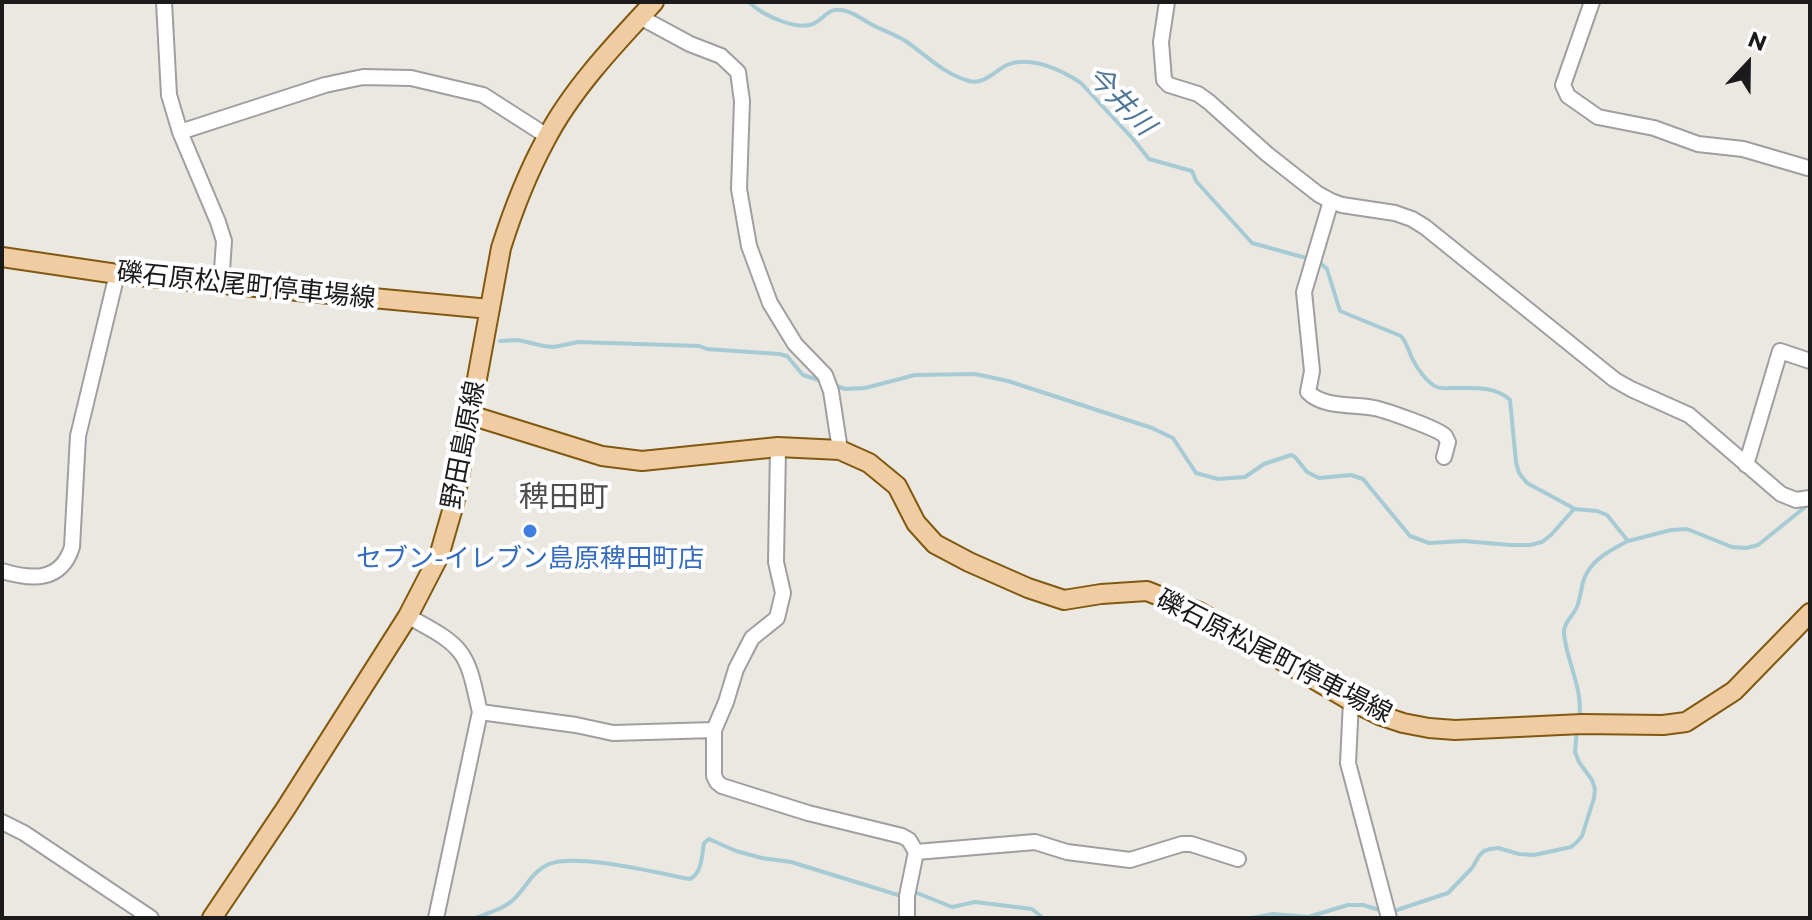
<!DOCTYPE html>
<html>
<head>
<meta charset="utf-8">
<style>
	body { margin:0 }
	#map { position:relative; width:1812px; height:920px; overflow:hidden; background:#ebe8e2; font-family:Montserrat,sans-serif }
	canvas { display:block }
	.frame { position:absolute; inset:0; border:4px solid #1b1b1b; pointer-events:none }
	.north { position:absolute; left:1708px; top:24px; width:80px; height:80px; -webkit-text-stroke:6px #fff; paint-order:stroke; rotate:22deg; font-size:22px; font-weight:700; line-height:32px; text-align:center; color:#1b1b1b }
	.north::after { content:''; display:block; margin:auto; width:28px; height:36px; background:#1b1b1b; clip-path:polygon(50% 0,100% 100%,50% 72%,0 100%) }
</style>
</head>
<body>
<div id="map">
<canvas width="1812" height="920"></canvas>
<div class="frame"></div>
<div class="north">N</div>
</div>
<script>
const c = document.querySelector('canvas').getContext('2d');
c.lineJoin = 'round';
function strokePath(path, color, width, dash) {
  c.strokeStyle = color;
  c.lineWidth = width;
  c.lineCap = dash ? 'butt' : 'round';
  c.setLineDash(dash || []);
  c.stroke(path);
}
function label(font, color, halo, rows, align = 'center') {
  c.font = font + ' Montserrat,"Noto Sans JP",sans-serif';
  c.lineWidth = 8;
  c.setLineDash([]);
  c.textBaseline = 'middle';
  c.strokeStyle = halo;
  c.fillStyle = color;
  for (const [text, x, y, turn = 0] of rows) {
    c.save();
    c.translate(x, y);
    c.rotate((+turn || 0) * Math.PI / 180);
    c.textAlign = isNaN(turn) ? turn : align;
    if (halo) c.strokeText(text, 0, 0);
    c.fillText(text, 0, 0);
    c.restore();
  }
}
strokePath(new Path2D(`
	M 749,2 C 762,15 798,32 815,23 C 825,17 829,8 841,10 C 852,11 860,18 869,23 C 881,30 895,34 907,42 C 927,56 944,74 969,81 C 984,85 995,71 1007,65 C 1030,55 1062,70 1081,83 L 1133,139 L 1149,159 L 1192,171 L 1196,181 L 1252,243 L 1310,259
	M 1318,261 L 1327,269 L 1340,311 L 1401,336 C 1407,343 1408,350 1412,358 C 1416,367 1427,383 1437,387 C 1442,389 1449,388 1455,388 C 1474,388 1496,386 1510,400 L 1516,462 L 1519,473 L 1527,483 L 1575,509 L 1597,511 L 1607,515 L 1628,541 L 1671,530 L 1687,529 L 1732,547 L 1746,548 L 1758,545 L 1809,504
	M 500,341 L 518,340 L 544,346 L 554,347 L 578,342 L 699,346 L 707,349 L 779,354 L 787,356 L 803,375 L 822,381
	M 834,385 L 845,389 L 865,388 L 915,375 L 975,374 L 1008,381 L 1152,428 L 1173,438 L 1196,473 L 1218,479 L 1245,477 L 1264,464 L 1291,455 L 1295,457 L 1307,472 L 1319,478 L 1351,475 L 1363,479 L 1410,536 L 1429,543 L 1464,541 L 1510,545 L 1530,545 L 1542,542 L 1551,535 L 1574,509
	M 1579,720 C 1584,690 1567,663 1564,634 C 1563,623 1573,616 1577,607 C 1580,599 1581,590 1583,582 C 1589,561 1609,551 1628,541
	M 912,891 L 952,907 L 975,902 L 1032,909 L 1043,918
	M 1391,912 L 1448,893 L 1472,868 L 1479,856 L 1484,851 L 1490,849 L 1498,848 L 1519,854 L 1534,855 L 1571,847 L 1577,842 L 1582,836 L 1594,798 L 1595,789 L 1592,780 L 1579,762 L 1575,752 L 1577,729
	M 475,918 C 488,913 504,909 514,899 C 526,888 532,871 549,864 C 578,853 657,873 690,879 C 702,873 702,855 704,843 L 709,839 L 736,851 L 762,858 L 791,862 L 898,895 L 903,892
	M 1252,918 L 1273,914 L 1308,917 L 1348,905 L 1363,905 L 1383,911`), '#a6cbd5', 4);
const minor = new Path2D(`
	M 164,2 L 169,95 L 180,132 L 218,222 L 224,241 L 221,285
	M 1167,2 L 1161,42 L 1164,80 L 1169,85 L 1198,94 L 1209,102 L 1267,154 L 1318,194 L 1331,201 L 1342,205 L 1395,213 L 1412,219 L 1425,227 L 1615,380 L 1631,389 L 1689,415 L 1781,494 L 1796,500 L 1810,498
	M 1592,2 L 1563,85 L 1568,96 L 1598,117 L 1654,128 L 1698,144 L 1743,149 L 1808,168
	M 640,17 L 690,44 L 721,56 L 738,72 L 742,101 L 739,189 L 749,246 L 770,303 L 795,344 L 825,375 L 831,391 L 840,450
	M 180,132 L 325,85 L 363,77 L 411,78 L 483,95 L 547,136
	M 1331,201 L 1304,292 L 1312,371 L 1308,392 C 1323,408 1354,404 1374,408 C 1385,410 1439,429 1445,436 C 1446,438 1447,440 1448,442 L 1444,457
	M 778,447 L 776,562 L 783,593 L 777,618 L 752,638 L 736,669 L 726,702 L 714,730 L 714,776 L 717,782 L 722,786 L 808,813 L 902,836 L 909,840 L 916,852 L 907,896 L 907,918
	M 1746,465 L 1780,351 L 1810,361
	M 2,571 C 32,580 61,582 72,547 L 78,436 L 117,274
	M 408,616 C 424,626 448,636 460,652 C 472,667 475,693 480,712
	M 1351,701 L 1348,763 L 1389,918
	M 2,822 L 24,833 L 151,918
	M 916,852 L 1035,842 L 1067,852 L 1130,860 L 1182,844 L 1191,844 L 1238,859
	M 436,918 L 480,712 L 576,725 L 613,733 L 714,730`);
const major = new Path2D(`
	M 2,257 L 117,274 L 490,309
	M 470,415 L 602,456 L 642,461 L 778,447 L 840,450 L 869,463 L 897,486 L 916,523 L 935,544 L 969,562 L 1028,588 L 1064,600 L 1101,594 L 1147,591 L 1199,612 L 1351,701 L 1379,715 L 1403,723 L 1429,728 L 1455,730 L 1582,724 L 1663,725 L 1686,722 L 1734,691 L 1810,613
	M 212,918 L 286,808 L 408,616 L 439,556 L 454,504 L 501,248 C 513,210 527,174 546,139 C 572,89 616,43 654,2`);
strokePath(minor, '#9f9f9f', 18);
strokePath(major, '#825910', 22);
strokePath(minor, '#fff', 14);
strokePath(major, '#f0cca2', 18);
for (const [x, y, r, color] of [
	[530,531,8,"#3f7fe0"]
]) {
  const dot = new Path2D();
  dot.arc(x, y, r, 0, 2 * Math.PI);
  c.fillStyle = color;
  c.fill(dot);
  strokePath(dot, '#fff', 3);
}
label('26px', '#1b1b1b', '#fff', [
	["礫石原松尾町停車場線",246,286,6],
	["野田島原線",464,445,-79],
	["礫石原松尾町停車場線",1274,657,27]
]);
label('26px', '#366cbe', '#fff', [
	["セブン-イレブン島原稗田町店",530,559]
]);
label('italic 28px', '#507698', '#fff', [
	["今井川",1120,101,46]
]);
label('30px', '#4e4e4e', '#fff', [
	["稗田町",564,498]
]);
</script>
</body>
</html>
